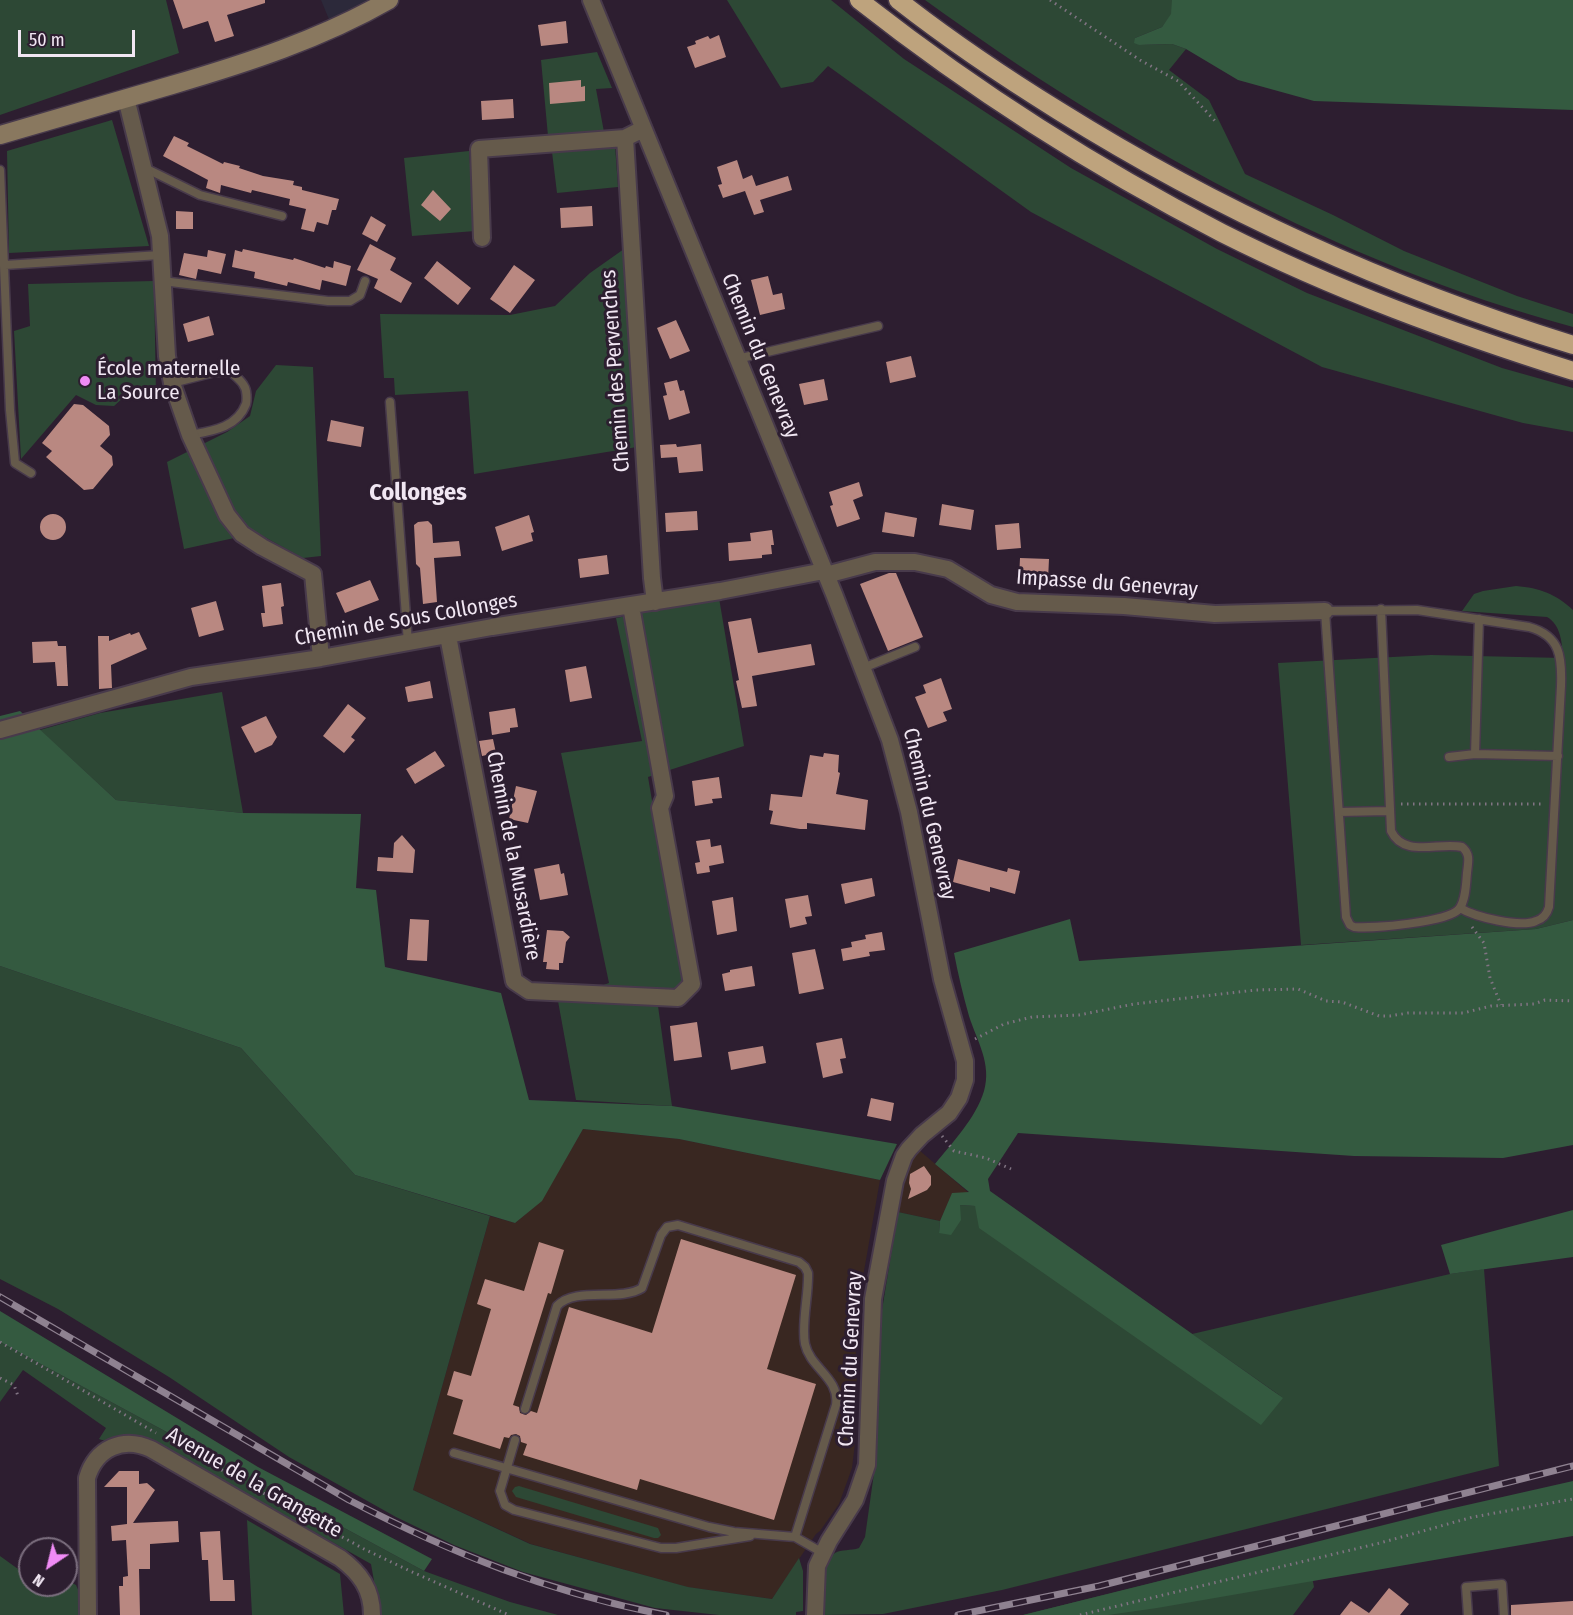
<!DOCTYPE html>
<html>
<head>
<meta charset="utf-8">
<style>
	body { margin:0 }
	#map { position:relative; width:1573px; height:1615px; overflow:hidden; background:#2d1e30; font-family:"Fira Sans Condensed",sans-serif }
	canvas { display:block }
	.north { position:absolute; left:18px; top:1537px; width:60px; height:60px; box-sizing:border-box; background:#2d1e30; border:2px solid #7b6e7e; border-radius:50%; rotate:215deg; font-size:16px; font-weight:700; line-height:24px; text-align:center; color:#f1e7f3 }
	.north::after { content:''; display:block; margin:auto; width:21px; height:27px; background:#f08bf5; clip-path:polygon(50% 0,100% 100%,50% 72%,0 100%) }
	.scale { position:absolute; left:18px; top:30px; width:117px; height:27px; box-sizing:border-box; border:3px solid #f1e7f3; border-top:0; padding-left:8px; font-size:18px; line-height:21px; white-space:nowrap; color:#f1e7f3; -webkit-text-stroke:4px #2d1e30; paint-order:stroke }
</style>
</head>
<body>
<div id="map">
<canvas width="1573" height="1615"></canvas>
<div class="north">N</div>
<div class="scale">50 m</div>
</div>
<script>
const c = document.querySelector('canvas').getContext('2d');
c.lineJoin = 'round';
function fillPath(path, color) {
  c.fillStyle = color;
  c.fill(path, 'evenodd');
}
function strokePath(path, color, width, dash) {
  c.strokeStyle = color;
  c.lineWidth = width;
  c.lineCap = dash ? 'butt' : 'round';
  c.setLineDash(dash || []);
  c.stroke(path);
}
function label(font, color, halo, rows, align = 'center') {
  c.font = font + ' "Fira Sans Condensed",sans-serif';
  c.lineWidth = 6;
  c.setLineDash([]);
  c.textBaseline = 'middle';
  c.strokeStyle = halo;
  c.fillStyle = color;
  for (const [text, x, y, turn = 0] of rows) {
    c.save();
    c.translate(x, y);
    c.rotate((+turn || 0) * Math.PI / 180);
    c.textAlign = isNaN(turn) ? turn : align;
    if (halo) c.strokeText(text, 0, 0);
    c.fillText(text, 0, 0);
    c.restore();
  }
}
fillPath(new Path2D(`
	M 321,0 L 389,0 L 333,29 Z`), '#2c293a');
fillPath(new Path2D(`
	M 583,1129 L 679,1139 L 880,1180 L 854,1328 L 857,1368 L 855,1443 L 852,1468 L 839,1504 L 820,1531 L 816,1534 L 772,1599 L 687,1587 L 531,1544 L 413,1490 L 490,1216 L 515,1223 L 541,1201 Z
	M 919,1150 L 969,1193 L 952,1194 L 940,1221 L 898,1212 L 909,1164 Z`), '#392721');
fillPath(new Path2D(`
	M 0,0 L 166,0 L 179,53 L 0,115 Z
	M 727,0 L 831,0 L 904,59 L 1071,168 L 1217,249 L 1307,293 L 1502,368 L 1573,388 L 1573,432 L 1523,423 L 1322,367 L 1031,212 L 828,66 L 813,82 L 781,88 Z
	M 925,0 L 1172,0 L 1172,14 L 1162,27 L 1135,38 L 1139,45 L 1172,44 L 1186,49 L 1169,70 L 1209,100 L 1245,174 L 1333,215 L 1404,251 L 1517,296 L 1573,314 L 1573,327 C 1338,263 1121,142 925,0 Z
	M 597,52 L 612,88 L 596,89 L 604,132 L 548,136 L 541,60 Z
	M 112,120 L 149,246 L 9,253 L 7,151 Z
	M 615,145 L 618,187 L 557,193 L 552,152 Z
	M 469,151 L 475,231 L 412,236 L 404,158 Z
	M 624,249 L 637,447 L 474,474 L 468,391 L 395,395 L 394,378 L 384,378 L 380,314 L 510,315 L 555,306 L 590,273 Z
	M 154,281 L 156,394 L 134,388 L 114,406 L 96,405 L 76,395 L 21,459 L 14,331 L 30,326 L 28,284 Z
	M 276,365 L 313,367 L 321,556 L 303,558 L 257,533 L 184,549 L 167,462 L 227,432 L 250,416 L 256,391 Z
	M 1516,586 C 1540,588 1556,594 1573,610 L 1573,920 L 1536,929 L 1301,945 L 1278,663 L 1431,655 L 1563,658 C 1562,643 1561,625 1547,617 L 1462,611 L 1474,594 L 1483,591 Z
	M 719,598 L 744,746 L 648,777 L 683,983 L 658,1006 L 672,1106 L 576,1100 L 558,1001 L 609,983 L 561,753 L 642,741 L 616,618 Z
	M 222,692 L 243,813 L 116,800 L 40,730 L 100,713 Z
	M 0,966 L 241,1048 L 355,1175 L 490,1216 L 413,1490 L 530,1544 L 688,1587 L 772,1599 L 799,1558 L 803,1571 L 803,1611 L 796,1612 L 796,1615 L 719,1615 L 655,1608 L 523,1572 L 454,1545 L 396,1517 L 289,1457 L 169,1377 L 58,1309 L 0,1279 Z
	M 960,1205 L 975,1206 L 1282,1397 L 1192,1334 L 1450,1274 L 1484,1269 L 1499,1466 L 1002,1590 L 883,1614 L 822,1615 C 823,1598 818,1564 835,1553 C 841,1549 851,1551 859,1548 L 865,1537 L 875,1466 L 882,1310 L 898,1212 L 940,1221 L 939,1233 Z
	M 0,1342 L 424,1571 L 510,1602 L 558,1615 L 380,1615 L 371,1564 L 166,1448 L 158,1444 L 102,1440 L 99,1439 L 106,1428 L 23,1370 L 0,1402 Z
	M 519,1486 L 658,1528 L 661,1535 L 658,1538 L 654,1538 L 516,1497 L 512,1491 L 515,1487 Z
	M 247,1520 L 340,1574 L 344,1615 L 252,1615 Z
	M 1306,1545 L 1314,1587 L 1293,1615 L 1023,1615 Z
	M 0,1556 L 25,1574 L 30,1573 L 30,1585 L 66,1585 L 66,1580 L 76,1585 L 80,1594 L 81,1615 L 0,1615 Z`), '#2d4835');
fillPath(new Path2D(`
	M 1172,0 L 1573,0 L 1573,110 L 1314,101 L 1238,80 L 1186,49 L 1172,44 L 1139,45 L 1134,43 L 1135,38 L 1162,27 L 1171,14 Z
	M 20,711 L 116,800 L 243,813 L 361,814 L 356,888 L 376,890 L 385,967 L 501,993 L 529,1100 L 672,1106 L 897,1144 L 880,1180 L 679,1139 L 583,1129 L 542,1201 L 515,1223 L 355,1175 L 241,1048 L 0,966 L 0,716 Z
	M 1070,919 L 1079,961 L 1536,929 L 1573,920 L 1573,1145 L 1503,1158 L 1354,1156 L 1018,1133 L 988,1179 L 990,1191 L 1283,1398 L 1261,1425 L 979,1228 L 975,1206 L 960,1205 L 961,1220 L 951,1235 L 939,1233 L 940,1221 L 952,1193 L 969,1192 L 935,1164 C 952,1143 976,1118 984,1091 C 992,1064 977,1041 969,1016 C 963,995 958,974 954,953 Z
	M 1573,1210 L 1573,1257 L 1450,1274 L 1441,1245 Z
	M 0,1311 L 258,1467 L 432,1559 L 424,1571 L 0,1342 Z
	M 1573,1481 L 1573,1536 L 1157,1608 L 1108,1615 L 1023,1615 L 1436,1512 Z`), '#345a40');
fillPath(new Path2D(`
	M 173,0 L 265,0 L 265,3 L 227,15 L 234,36 L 215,42 L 208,21 L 183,29 Z
	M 566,21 L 568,43 L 541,46 L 538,25 Z
	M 719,35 L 726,57 L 695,68 L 687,47 L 696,44 L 695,41 L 708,36 L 710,39 Z
	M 581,80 L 581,87 L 585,86 L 585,101 L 550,104 L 549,83 Z
	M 513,99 L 514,118 L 482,120 L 481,101 Z
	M 174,136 L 189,143 L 187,146 L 223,164 L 224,162 L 240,166 L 239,168 L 263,176 L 294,181 L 293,185 L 302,187 L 302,190 L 339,199 L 336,210 L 332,210 L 328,225 L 317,222 L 314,232 L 301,229 L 306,209 L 289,205 L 290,199 L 252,190 L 251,193 L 221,185 L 220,193 L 206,188 L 208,180 L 163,156 Z
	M 737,160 L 743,179 L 752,175 L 756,186 L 788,176 L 792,190 L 760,200 L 764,212 L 754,215 L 745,191 L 723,198 L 718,185 L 722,184 L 717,167 Z
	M 433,190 L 451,209 L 440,221 L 421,205 Z
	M 592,206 L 593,226 L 561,228 L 560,208 Z
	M 176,211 L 193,212 L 193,229 L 176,229 Z
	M 371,216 L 386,225 L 377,242 L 362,234 Z
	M 370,244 L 396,258 L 390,270 L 412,283 L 401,303 L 374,288 L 378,279 L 357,270 Z
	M 243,249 L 293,260 L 294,258 L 325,268 L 326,266 L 333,268 L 334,261 L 351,266 L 346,286 L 322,280 L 320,290 L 288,282 L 287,286 L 254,278 L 255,272 L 232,267 L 235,250 L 242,252 Z
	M 208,250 L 226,254 L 221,274 L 198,269 L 196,279 L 179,275 L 184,253 L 207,257 Z
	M 437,261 L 471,288 L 458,305 L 424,278 Z
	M 514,265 L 535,280 L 510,313 L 490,299 Z
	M 768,276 L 773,295 L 782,293 L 785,309 L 760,315 L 751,280 Z
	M 209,316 L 214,335 L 188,342 L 183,324 Z
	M 676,320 L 690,351 L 670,359 L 657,328 Z
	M 911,356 L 916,377 L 890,383 L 886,362 Z
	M 824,379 L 828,400 L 804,405 L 799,384 Z
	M 677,380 L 680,391 L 684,390 L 690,413 L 669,420 L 663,396 L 667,395 L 664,383 Z
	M 74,404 L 83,405 L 109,426 L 110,435 L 100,446 L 112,456 L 113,465 L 93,489 L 84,490 L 46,457 L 52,451 L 42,443 Z
	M 331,420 L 364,427 L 361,447 L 327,441 Z
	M 676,444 L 677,447 L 701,444 L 703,471 L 679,473 L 677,457 L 661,458 L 660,445 Z
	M 859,482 L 863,496 L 853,500 L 860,519 L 837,527 L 830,506 L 833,505 L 829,492 Z
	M 942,504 L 974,510 L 971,530 L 939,525 Z
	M 697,511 L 698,530 L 666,532 L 665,513 Z
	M 885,512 L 917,518 L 914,537 L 882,532 Z
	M40 527a13 13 0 1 1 26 0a13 13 0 1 1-26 0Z
	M 529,515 L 534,532 L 531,533 L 533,541 L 502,551 L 495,527 Z
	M 428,521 L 432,525 L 433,543 L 459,541 L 461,556 L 434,558 L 437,602 L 423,604 L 420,568 L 416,564 L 414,525 L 418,522 Z
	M 1019,523 L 1021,548 L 997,550 L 995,525 Z
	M 772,530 L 774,545 L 771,545 L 772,554 L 762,555 L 762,558 L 729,561 L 728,543 L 751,541 L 750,533 Z
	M 607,555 L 609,574 L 580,578 L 578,559 Z
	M 1020,558 L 1049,559 L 1048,580 L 1019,579 Z
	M 889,573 L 896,573 L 923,637 L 888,651 L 860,584 Z
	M 370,580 L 379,600 L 345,613 L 336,593 Z
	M 281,583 L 284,606 L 281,607 L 283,624 L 263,627 L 261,613 L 265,613 L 262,586 Z
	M 216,601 L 224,630 L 199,637 L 191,608 Z
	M 751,618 L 758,653 L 811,644 L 815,665 L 752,676 L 757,706 L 742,708 L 736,681 L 739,680 L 728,622 Z
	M 139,632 L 147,649 L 111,665 L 112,688 L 99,689 L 98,636 L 109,636 L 109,641 L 130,633 L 131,635 Z
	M 57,641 L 58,646 L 66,646 L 68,686 L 57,686 L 55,662 L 33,663 L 32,642 Z
	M 586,666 L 592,698 L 570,702 L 565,670 Z
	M 941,678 L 952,709 L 943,712 L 947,721 L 928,728 L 915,697 L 926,693 L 923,685 Z
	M 430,681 L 433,698 L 408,702 L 405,687 Z
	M 348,704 L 366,718 L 351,737 L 355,740 L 344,753 L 323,736 Z
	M 515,708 L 518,727 L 510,728 L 510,732 L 492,735 L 489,712 Z
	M 266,716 L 277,737 L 272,745 L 255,753 L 241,727 Z
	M 493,739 L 496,753 L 482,756 L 479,741 Z
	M 435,751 L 445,766 L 415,784 L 406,769 Z
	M 824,753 L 839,755 L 838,772 L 840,773 L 836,794 L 868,800 L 865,830 L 807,823 L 807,829 L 800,829 L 770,824 L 773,811 L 769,810 L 771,794 L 802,797 L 810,755 L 823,757 Z
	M 719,777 L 722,798 L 712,799 L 713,803 L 695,806 L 692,781 Z
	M 516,786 L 537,791 L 528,823 L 509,819 Z
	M 402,835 L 415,850 L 413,873 L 377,871 L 378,857 L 393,858 L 394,843 Z
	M 710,839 L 711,847 L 721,845 L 724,863 L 709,866 L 710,872 L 697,874 L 695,863 L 700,862 L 696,841 Z
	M 958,859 L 1007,872 L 1008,868 L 1020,871 L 1015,894 L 990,887 L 990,892 L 953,882 Z
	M 559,864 L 561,874 L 564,873 L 568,895 L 540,900 L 534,869 Z
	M 872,878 L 875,896 L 845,904 L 841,884 Z
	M 808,895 L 812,916 L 805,917 L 807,924 L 790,928 L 785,899 Z
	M 733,897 L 737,931 L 717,935 L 712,901 Z
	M 410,919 L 429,920 L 427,961 L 407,960 Z
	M 547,930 L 563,931 L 570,937 L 566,942 L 563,963 L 559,963 L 559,970 L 546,969 L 547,962 L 543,962 Z
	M 882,932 L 885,950 L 869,952 L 870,956 L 843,961 L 841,949 L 852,947 L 851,942 L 866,939 L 865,935 Z
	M 815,949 L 824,989 L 799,994 L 792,953 Z
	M 752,966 L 755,986 L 725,991 L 722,974 L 730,972 L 730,970 Z
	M 697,1022 L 702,1057 L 674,1061 L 670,1026 Z
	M 842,1038 L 846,1058 L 840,1059 L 843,1073 L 823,1078 L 816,1043 Z
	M 763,1046 L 766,1063 L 731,1070 L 728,1052 Z
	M 871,1098 L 894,1103 L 891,1121 L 867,1116 Z
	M 924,1166 L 931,1176 L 931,1185 L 927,1190 L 908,1199 L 911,1189 L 909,1183 L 910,1174 Z
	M 681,1239 L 796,1275 L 767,1369 L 816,1384 L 774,1520 L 640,1479 L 637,1490 L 523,1455 L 527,1444 L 521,1442 L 520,1436 L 516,1434 L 511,1435 L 509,1438 L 504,1437 L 500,1449 L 453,1434 L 463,1400 L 447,1395 L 454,1371 L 471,1376 L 491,1309 L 477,1304 L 485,1279 L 524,1291 L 539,1242 L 564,1250 L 551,1294 L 548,1293 L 513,1405 L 519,1407 L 520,1413 L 526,1415 L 531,1411 L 537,1413 L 569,1307 L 652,1333 Z
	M 119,1471 L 139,1471 L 139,1484 L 147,1483 L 155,1490 L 133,1523 L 178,1521 L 179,1542 L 150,1544 L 150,1569 L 139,1569 L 140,1615 L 120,1615 L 119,1586 L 123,1586 L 123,1577 L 128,1576 L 126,1540 L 112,1541 L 111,1526 L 127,1524 L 127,1487 L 104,1487 Z
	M 220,1531 L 223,1580 L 234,1580 L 235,1601 L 210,1601 L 208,1560 L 202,1560 L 200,1532 Z
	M 1389,1588 L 1409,1604 L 1400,1615 L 1340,1615 L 1351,1601 L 1369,1613 Z
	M 1573,1601 L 1573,1615 L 1511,1615 L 1511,1605 Z`), '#b98881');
const lane = new Path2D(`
	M 145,168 L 200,195 L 282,216
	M 0,170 L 10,410 L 15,463 L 31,473
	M 5,265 L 160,255
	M 162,281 L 328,301 L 350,301 L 360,295 L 365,281
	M 737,359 L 878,326
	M 172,383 L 215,372 L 231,372 C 235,376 242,381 244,386 C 247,390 247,400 246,404 C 237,428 212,431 190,435
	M 390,402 L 408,643
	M 1381,609 L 1391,831 C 1404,858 1438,842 1462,847 C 1471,854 1468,863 1467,873 C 1466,883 1466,900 1459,909 C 1449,922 1371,929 1354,927 L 1350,925 L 1346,917 L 1325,611 L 1417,610 L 1529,627 C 1561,636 1562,658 1561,686 L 1549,907 C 1547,914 1543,919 1536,921 C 1520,928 1475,917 1460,908
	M 863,668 L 915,647
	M 1475,754 L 1479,619
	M 1449,757 L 1475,754 L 1558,756
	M 1339,812 L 1389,811
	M 525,1409 L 557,1306 C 575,1286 620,1302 642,1288 L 661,1235 L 667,1227 L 678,1225 L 799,1262 L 805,1267 L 808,1273 C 809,1294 801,1324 805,1344 C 810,1368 840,1378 836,1405 L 795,1537 L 823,1553
	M 515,1440 L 500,1491 L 505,1505 L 514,1510 L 661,1548 L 676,1548 L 750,1536
	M 454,1453 L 709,1527 L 734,1532 L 795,1537
	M 1468,1615 L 1466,1587 L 1502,1584 L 1504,1615`);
const street = new Path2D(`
	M 591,0 L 834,594 L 890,740 L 909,812 L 942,979 L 965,1061 L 965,1080 L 959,1098 L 949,1113 L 922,1135 L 909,1149 L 904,1156 L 895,1181 L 873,1299 L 867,1465 L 855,1500 L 829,1541 L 817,1566 L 815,1615
	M 126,98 L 160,236 L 167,356 L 172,383 L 190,435 L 227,515 L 242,534 L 262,547 L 313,574 L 321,658
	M 643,129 L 625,138 L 652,578 L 655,602
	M 482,238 L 479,149 L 625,138
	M 826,575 L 875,562 L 915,562 L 948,569 L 991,595 L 1017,602 L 1124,606 L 1215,614 L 1325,611
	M 448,636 L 514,981 L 529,991 L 678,998 L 692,984 L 660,808 L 665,796 L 631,606
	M 0,730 L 191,677 L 321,658 L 492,627 L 720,591 L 824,571
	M 88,1615 L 87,1478 C 96,1448 123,1436 151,1449 L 340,1558 C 360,1573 372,1589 372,1615`);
const secondary = new Path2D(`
	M 0,135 C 57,118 115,102 172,85 C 247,63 321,39 389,0`);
const highway = new Path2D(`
	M 859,0 C 972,89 1094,167 1222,233 C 1335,290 1453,333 1573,371
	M 898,0 C 949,40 1004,77 1059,111 C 1219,211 1392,289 1573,345`);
strokePath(lane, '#483a4b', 11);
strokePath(street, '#483a4b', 20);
strokePath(secondary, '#483a4b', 21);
strokePath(highway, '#483a4b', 21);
strokePath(new Path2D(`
	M 1050,0 L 1140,60 L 1178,81 L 1216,122
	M 1401,804 L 1544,804
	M 1472,927 L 1484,943 L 1490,978 L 1501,1005
	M 975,1039 L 1004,1024 L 1032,1017 L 1079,1015 L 1134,1004 L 1256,990 L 1298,989 L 1326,1001 L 1342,1002 L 1379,1016 L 1390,1016 L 1408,1013 L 1463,1013 L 1491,1006 L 1534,1004 L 1545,1000 L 1573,1001
	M 942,1136 L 954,1151 L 986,1158 L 1011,1169
	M 0,1342 L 156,1433
	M 0,1378 L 14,1385 L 18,1396
	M 211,1464 L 364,1549 L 410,1571 L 509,1615
	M 1080,1615 L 1380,1543 L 1473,1517 L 1573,1499`), '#817483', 3, [1.5, 4.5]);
strokePath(lane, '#655a4b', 8);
strokePath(street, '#655a4b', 16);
strokePath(secondary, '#89785f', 18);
strokePath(highway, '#bea37d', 18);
const rail = new Path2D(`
	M 0,1297 L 349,1500 C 453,1554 550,1593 666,1615
	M 958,1615 L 1099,1586 L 1573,1466`);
strokePath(rail, '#8f8291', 7);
strokePath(rail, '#2d1e30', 4.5, [14]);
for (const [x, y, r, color] of [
	[85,381,6,"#f08bf5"]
]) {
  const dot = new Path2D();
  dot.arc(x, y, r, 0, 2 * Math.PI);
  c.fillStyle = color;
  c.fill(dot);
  strokePath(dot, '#2d1e30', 2);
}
label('21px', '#f1e7f3', '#2d1e30', [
	["Chemin du Genevray",760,356,68],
	["Chemin des Pervenches",616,371,-94],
	["Impasse du Genevray",1107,584,4],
	["Chemin de Sous Collonges",406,620,-10],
	["Chemin du Genevray",929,814,77],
	["Chemin de la Musardière",513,856,79],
	["Chemin du Genevray",851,1359,-87],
	["Avenue de la Grangette",254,1483,30]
]);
label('21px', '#f1e7f3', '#2d1e30', [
	["École maternelle",97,369],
	["La Source",97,393]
], 'left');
label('bold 24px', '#f1e7f3', '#2d1e30', [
	["Collonges",418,493]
]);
</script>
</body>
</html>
